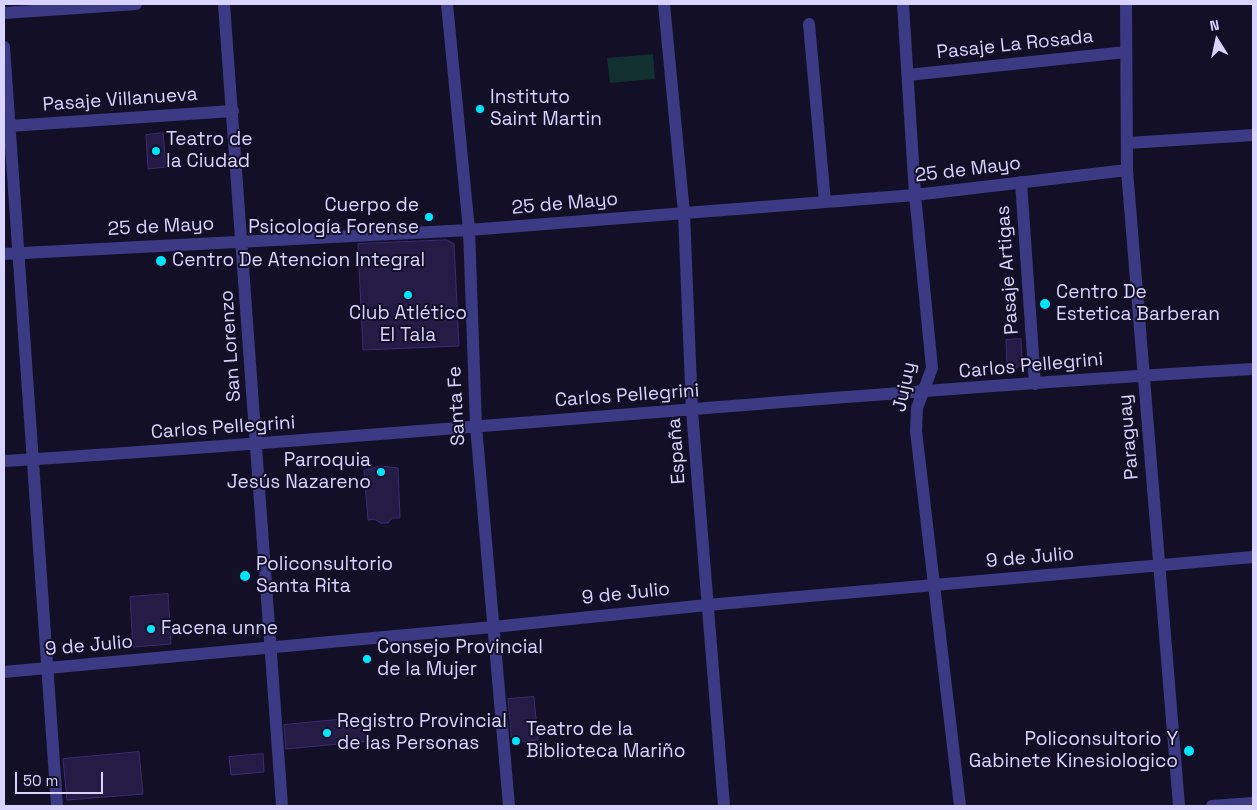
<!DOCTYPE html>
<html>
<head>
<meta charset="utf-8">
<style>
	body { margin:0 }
	#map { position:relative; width:1257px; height:810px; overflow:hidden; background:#130f26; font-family:"Space Grotesk",sans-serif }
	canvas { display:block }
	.frame { position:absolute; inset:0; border:5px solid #d9d4ff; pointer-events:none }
	.north { position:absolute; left:1192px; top:15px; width:50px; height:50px; -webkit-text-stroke:4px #130f26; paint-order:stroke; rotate:350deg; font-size:14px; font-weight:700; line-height:20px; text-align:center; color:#d9d4ff }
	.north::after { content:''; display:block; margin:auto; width:18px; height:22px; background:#d9d4ff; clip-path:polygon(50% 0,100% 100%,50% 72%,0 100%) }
	.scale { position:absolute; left:15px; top:772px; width:88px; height:22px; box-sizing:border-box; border:2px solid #d9d4ff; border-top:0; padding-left:6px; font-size:15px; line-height:18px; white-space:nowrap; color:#d9d4ff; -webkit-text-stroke:4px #130f26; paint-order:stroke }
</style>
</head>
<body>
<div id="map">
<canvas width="1257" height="810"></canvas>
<div class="frame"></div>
<div class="north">N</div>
<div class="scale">50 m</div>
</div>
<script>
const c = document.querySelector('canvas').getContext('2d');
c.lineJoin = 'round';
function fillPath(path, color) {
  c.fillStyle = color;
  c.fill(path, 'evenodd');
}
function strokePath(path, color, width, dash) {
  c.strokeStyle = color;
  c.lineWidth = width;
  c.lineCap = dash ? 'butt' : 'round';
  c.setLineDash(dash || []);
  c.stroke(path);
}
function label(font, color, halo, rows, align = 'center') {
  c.font = font + ' "Space Grotesk",sans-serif';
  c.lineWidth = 4;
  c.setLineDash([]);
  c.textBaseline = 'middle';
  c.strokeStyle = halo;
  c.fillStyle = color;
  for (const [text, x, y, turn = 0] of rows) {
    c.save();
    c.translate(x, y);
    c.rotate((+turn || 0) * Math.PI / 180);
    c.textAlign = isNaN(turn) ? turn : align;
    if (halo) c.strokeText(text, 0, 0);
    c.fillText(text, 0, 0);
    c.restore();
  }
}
fillPath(new Path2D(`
	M 653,54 L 655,79 L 610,83 L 607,58 Z`), '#12302f');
const building = new Path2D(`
	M 163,133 L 166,167 L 148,169 L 146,135 Z
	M 447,240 L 454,244 L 459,346 L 363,350 L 358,244 Z
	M 1021,339 L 1022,362 L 1015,370 L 1007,370 L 1006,340 Z
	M 380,466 L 398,468 L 400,518 L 392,518 L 388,523 L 381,523 L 374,519 L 368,520 L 364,471 Z
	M 168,594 L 171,644 L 133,647 L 130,597 Z
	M 534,697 L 538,740 L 512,743 L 508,699 Z
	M 368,717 L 370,741 L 286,749 L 284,725 Z
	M 139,752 L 143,794 L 67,800 L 63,759 Z
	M 263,754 L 264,772 L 231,775 L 229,757 Z`);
fillPath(building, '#241b47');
strokePath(building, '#3b2d73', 1);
strokePath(new Path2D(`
	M 224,4 L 282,806
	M 447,4 L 469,230 L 476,426 L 509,806
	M 664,4 L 684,213 L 692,411 L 724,806
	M 903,4 L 915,195 L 932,368 L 917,408 L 916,431 L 960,806
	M 1126,4 L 1127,170 L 1179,806
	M 4,13 L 136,4
	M 809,24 L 825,202
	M 4,47 L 57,806
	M 908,75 L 1126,52
	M 9,126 L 233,111
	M 1128,143 L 1253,135
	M 1021,182 L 1035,384
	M 4,254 L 469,230 L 915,195 L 1127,170
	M 4,461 C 421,435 836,393 1253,369
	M 4,672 L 493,627 L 707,605 L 1253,557
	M 1212,806 L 1253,803`), '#3d3a85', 12);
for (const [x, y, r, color] of [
	[480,109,5,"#00e5ff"],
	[156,151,5,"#00e5ff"],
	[429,217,5,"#00e5ff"],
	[161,261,6,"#00e5ff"],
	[408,295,5,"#00e5ff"],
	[1045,304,6,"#00e5ff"],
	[381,472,5,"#00e5ff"],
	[245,576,6,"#00e5ff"],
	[151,629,5,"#00e5ff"],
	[367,659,5,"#00e5ff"],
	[327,733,5,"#00e5ff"],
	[516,741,5,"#00e5ff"],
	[1189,751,6,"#00e5ff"]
]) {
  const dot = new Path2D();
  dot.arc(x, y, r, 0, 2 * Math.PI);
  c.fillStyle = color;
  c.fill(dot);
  strokePath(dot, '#130f26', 2);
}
label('19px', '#d9d4ff', '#130f26', [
	["Pasaje La Rosada",1015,45,-6],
	["Pasaje Villanueva",120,100,-4],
	["25 de Mayo",968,170,-7],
	["25 de Mayo",565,204,-5],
	["25 de Mayo",161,227,-3],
	["Pasaje Artigas",1008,270,-94],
	["San Lorenzo",231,346,-94],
	["Carlos Pellegrini",1031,366,-5],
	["Jujuy",905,387,-78],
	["Carlos Pellegrini",627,396,-4],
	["Santa Fe",457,406,-93],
	["Carlos Pellegrini",223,428,-4],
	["Paraguay",1129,437,-95],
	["España",677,451,-94],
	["9 de Julio",1030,558,-5],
	["9 de Julio",626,594,-6],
	["9 de Julio",89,646,-5]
]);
label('19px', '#d9d4ff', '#130f26', [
	["Instituto",490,98],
	["Saint Martin",490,120],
	["Teatro de",166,140],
	["la Ciudad",166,162],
	["Cuerpo de",419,206,"right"],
	["Psicología Forense",419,228,"right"],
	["Centro De Atencion Integral",172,261],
	["Centro De",1056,293],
	["Estetica Barberan",1056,315],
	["Club Atlético",408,314,"center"],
	["El Tala",408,336,"center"],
	["Parroquia",371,461,"right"],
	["Jesús Nazareno",371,483,"right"],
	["Policonsultorio",256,565],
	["Santa Rita",256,587],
	["Facena unne",161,629],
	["Consejo Provincial",377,648],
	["de la Mujer",377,670],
	["Registro Provincial",337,722],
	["de las Personas",337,744],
	["Teatro de la",526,730],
	["Biblioteca Mariño",526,752],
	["Policonsultorio Y",1178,740,"right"],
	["Gabinete Kinesiologico",1178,762,"right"]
], 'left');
</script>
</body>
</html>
